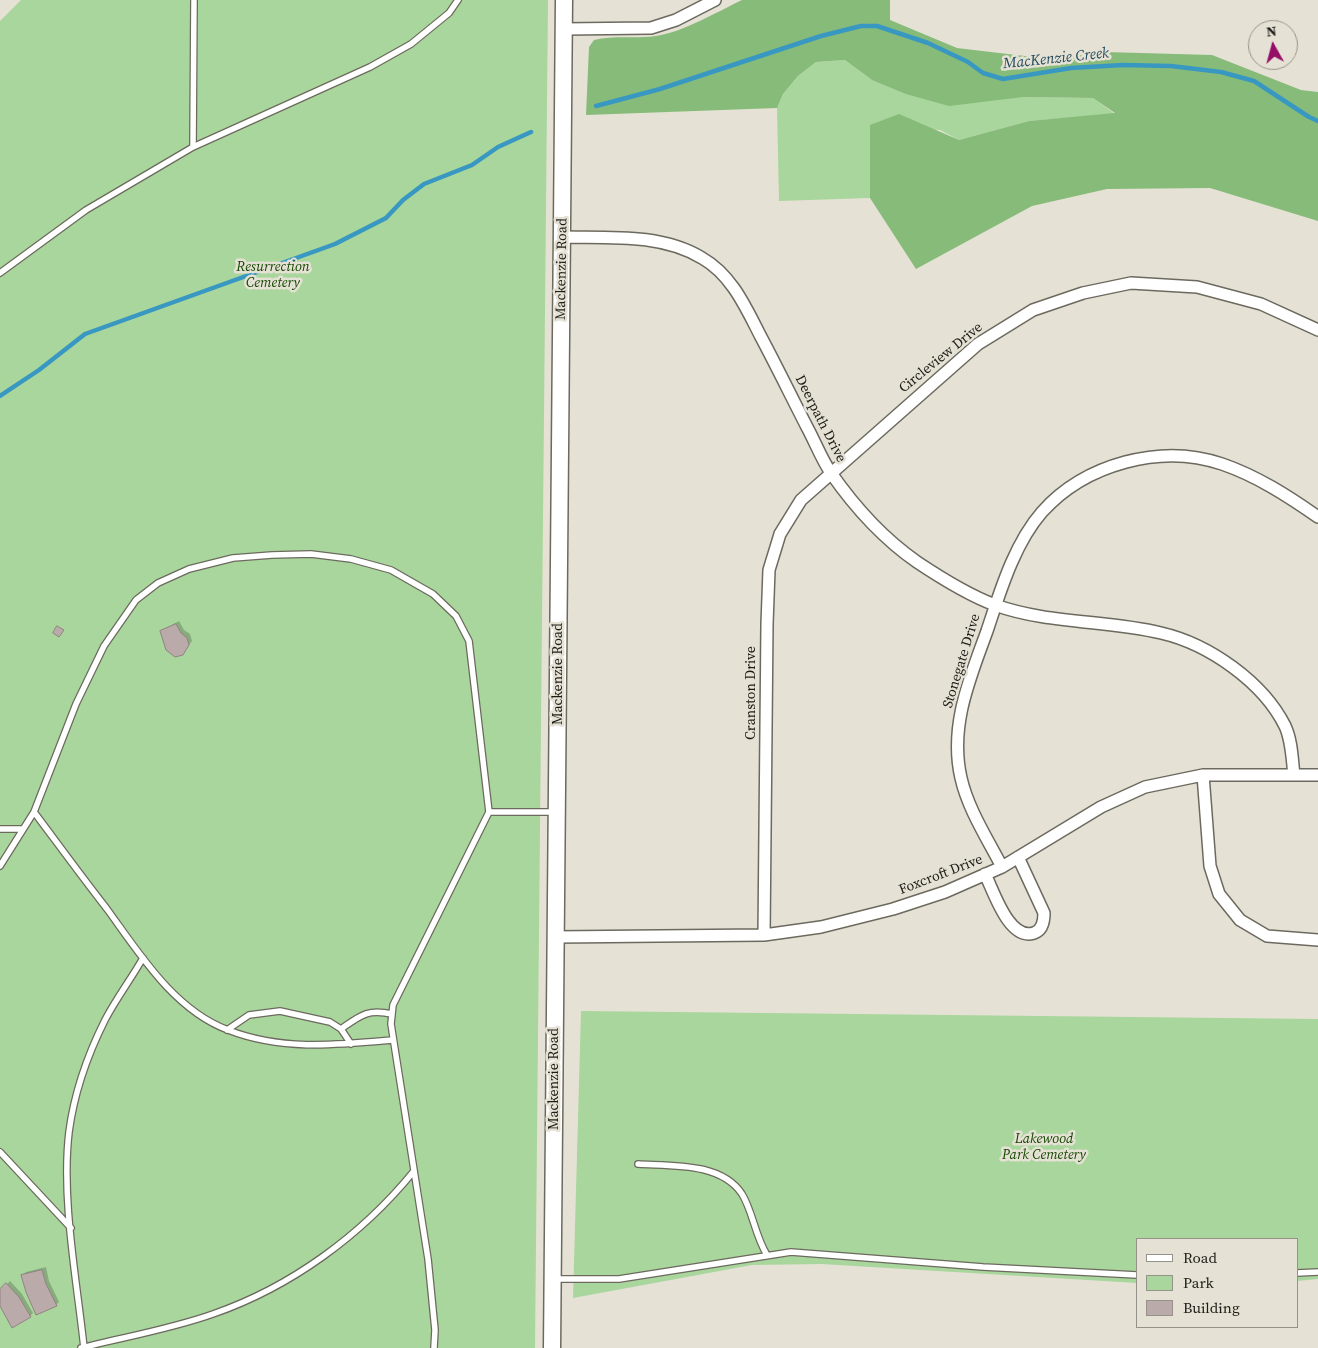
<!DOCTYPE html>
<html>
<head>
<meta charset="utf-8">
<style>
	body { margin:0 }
	#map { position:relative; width:1318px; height:1348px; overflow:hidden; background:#e5e2d5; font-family:"Source Serif 4",serif }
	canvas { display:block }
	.legend { position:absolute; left:1136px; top:1238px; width:162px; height:90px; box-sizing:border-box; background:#e5e2d5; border:1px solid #959389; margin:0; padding:6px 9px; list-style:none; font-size:15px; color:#1d1c17 }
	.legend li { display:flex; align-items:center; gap:10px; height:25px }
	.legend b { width:25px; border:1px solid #959389 }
	.north { position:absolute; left:1248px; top:20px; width:50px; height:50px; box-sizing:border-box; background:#e5e2d5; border:1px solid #959389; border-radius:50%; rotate:353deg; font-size:14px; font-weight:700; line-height:20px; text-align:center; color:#1d1c17 }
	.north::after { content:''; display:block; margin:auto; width:18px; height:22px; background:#950f67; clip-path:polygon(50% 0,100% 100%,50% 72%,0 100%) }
</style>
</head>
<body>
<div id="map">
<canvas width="1318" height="1348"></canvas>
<ul class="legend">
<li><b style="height:6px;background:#fff"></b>Road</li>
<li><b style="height:14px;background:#a9d69c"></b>Park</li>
<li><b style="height:14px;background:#baabaa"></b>Building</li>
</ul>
<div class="north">N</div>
</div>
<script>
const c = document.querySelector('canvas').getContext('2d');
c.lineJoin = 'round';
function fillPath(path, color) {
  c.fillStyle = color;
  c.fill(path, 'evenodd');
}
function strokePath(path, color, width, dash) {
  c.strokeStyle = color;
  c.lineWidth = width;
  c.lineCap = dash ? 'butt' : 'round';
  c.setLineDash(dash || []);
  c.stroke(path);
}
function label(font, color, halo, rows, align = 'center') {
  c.font = font + ' "Source Serif 4",serif';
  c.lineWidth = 5;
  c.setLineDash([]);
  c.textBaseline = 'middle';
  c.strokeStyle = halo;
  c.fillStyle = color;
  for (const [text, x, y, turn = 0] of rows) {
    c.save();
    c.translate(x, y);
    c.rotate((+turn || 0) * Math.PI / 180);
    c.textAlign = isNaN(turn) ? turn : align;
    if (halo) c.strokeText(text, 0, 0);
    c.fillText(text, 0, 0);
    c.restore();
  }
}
fillPath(new Path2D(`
	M 21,0 L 548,0 L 535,1348 L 0,1348 L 0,21 Z
	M 845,60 L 872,80 L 1023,97 L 1093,98 L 1115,114 L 1029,121 L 959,140 L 940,130 L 870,125 L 870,198 L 779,201 L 777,108 L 783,94 L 798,76 L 816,62 Z
	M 581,1011 L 1318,1019 L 1318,1279 L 1297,1281 L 1297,1239 L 1137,1239 L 1137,1283 L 821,1264 L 752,1265 L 573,1298 Z`), '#a9d69c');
fillPath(new Path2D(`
	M 742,0 L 890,0 L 890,20 L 957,48 L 1050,59 L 1105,52 L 1212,55 L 1301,90 L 1318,92 L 1318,221 L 1210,188 L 1107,189 L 1032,206 L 916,269 L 870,198 L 870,125 L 899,114 L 959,140 L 1029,121 L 1115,113 L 1093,98 L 1023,97 L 949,106 L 906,94 L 872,80 L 845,60 L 816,62 L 798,76 L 783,94 L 777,108 L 586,115 L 589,47 L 594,40 C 614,35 635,39 656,36 C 683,32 717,12 742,0 Z`), '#87bb79');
fillPath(new Path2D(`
	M 179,621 L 184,630 L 190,634 L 192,641 L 183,654 L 161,631 Z
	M 46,1267 L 49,1281 L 59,1302 L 56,1305 L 23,1275 L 26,1272 Z
	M 10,1281 L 22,1294 L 33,1313 L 30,1316 L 0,1305 L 0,1291 Z`), '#0003');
strokePath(new Path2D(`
	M 596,106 L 660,89 L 821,36 L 861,26 L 877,26 L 928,43 L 968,62 L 983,73 L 1003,79 L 1071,68 L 1123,65 L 1171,66 L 1221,72 L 1254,81 L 1309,117 L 1318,121
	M 0,396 L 39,370 L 85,334 L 335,244 L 386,218 L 403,200 L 424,184 L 472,165 L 498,147 L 531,132`), '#3998c1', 4.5);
const building = new Path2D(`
	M 176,624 L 181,633 L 187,638 L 189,645 L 183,655 L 175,657 L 166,650 L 160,631 Z
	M 57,626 L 64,630 L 59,637 L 53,633 Z
	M 42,1270 L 46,1284 L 57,1306 L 36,1315 L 26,1292 L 21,1275 Z
	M 6,1283 L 19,1297 L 31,1317 L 12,1328 L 0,1306 L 0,1289 Z`);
fillPath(building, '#baabaa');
strokePath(building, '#928382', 1);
const lane = new Path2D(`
	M 193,147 L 194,0
	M 0,273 L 86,210 L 193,147 L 370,67 L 411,44 L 449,13 L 458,0
	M 34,812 C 58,844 82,877 107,909 C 139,953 174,1010 228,1030 C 282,1051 337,1045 393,1040
	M 489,812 L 555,812
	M 0,829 L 23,829
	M 0,866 L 34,812 L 76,704 L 104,646 L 136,600 L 158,583 L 189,569 L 233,558 L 272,555 L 311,554 L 351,559 L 391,570 L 433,594 L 456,616 L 469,641 L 489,812 L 393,1005 L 391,1024 L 428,1259 L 435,1330 L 434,1348
	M 341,1029 C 361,1015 367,1009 392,1014
	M 227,1030 L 249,1015 L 280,1011 L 330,1022 L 341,1029 L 351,1044
	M 0,1152 L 71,1228
	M 638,1164 C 671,1166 721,1162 742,1194 C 753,1212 755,1236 767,1255
	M 1297,1273 L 1318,1272
	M 555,1279 L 619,1279 L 791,1252 L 983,1267 L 1137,1275
	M 81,1348 C 124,1337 171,1329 213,1314 C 291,1287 362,1235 414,1171
	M 84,1348 C 77,1281 61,1199 69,1132 C 74,1094 88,1054 105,1020 C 116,999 131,979 143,958`);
const street = new Path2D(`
	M 564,29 L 651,28 L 676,20 L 715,0
	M 562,237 C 608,238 661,233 702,258 C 732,275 746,308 761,337 C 777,367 792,398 808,429 C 816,444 822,460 831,473 C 854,506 884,539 917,562 C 941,578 968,595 995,605 C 1048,624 1107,620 1161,633 C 1209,644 1263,682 1285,726 C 1292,741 1292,759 1294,775
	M 1203,775 L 1210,866 L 1219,894 L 1240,920 L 1267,936 L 1318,940
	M 1002,867 C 987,838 968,809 961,778 C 949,726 970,678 987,631 C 1000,592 1014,544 1042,512 C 1085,464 1161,443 1222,464 C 1257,476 1288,496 1318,517
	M 985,874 C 994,892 1009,941 1034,933 C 1043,930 1044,921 1044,913 L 1018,857
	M 764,935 L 767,624 L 769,570 L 780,534 L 801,500 L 978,344 L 1033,310 L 1083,293 L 1131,283 L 1197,287 L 1261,304 L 1318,330
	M 555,937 L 764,935 L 821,927 L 893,909 L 945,892 L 1002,867 L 1101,807 L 1145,787 L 1203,775 L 1318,775`);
const secondary = new Path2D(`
	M 552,1348 L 564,0`);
strokePath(lane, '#6c695e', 8);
strokePath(street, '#6c695e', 14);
strokePath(secondary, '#6c695e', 19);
strokePath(lane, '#fff', 5.5);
strokePath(street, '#fff', 11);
strokePath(secondary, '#fff', 16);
label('italic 14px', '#154701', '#e5e2d5', [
	["Resurrection",273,267],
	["Cemetery",273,283],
	["Lakewood",1044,1139],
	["Park Cemetery",1044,1155]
]);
label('14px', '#1d1c17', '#e5e2d5', [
	["Mackenzie Road",562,269,-89],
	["Circleview Drive",941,358,-39],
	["Deerpath Drive",820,419,63],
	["Stonegate Drive",962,661,-73],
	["Mackenzie Road",558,674,-90],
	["Cranston Drive",751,693,-90],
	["Foxcroft Drive",941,875,-21],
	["Mackenzie Road",554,1079,-90]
]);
label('italic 15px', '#224a5c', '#e5e2d5', [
	["MacKenzie Creek",1056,59,-6]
]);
</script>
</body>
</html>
